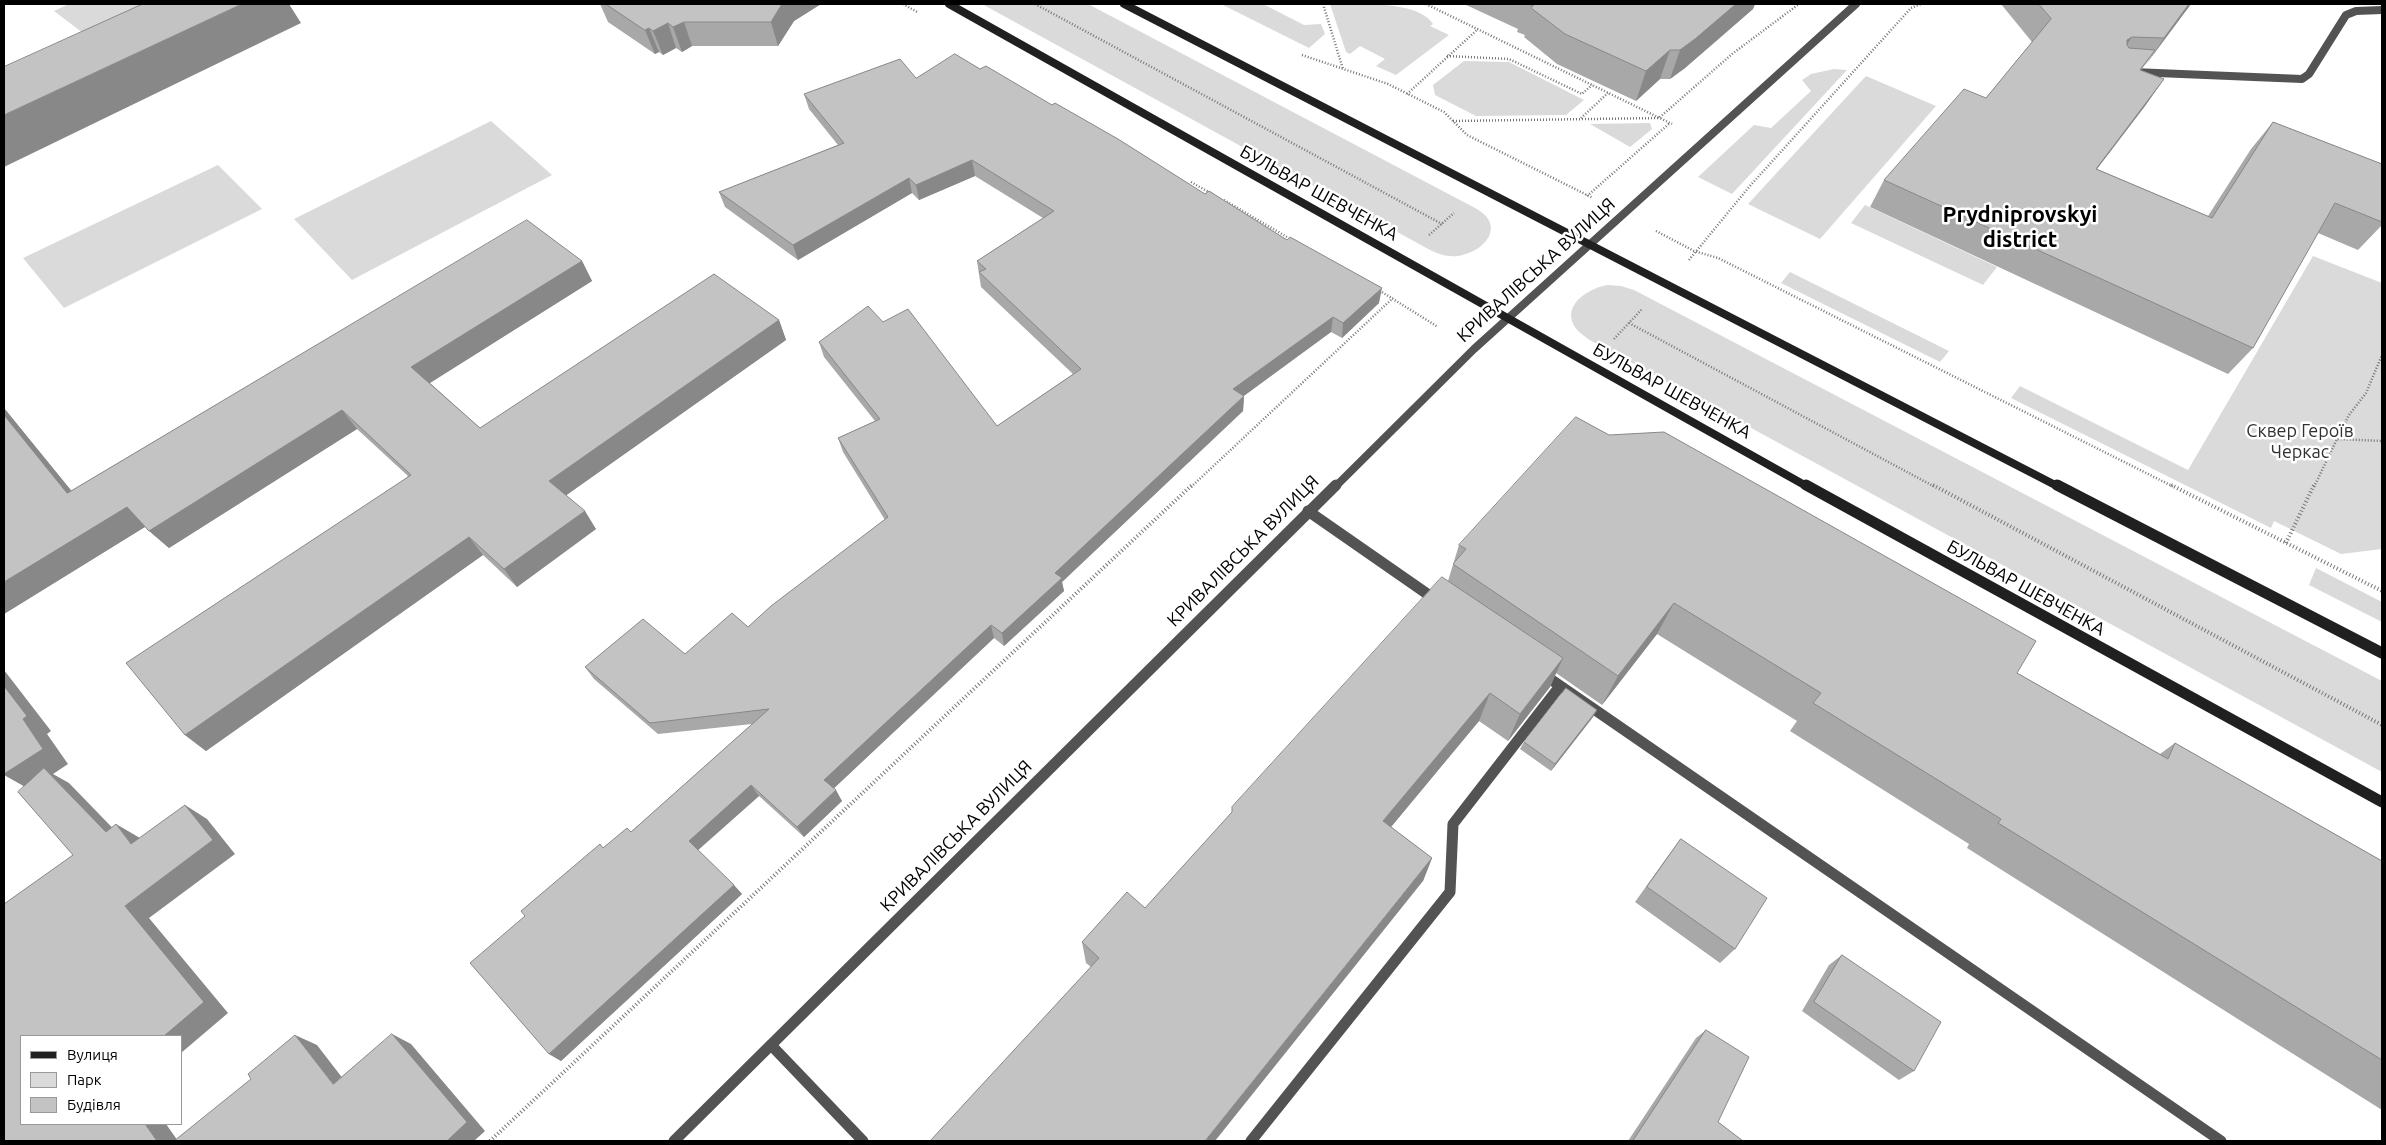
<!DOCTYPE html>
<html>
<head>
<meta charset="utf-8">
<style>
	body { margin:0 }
	#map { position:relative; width:2386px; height:1145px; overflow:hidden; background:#fff; font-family:Ubuntu,sans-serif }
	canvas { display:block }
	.frame { position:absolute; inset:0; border:5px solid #000; pointer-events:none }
	.legend { position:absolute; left:20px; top:1035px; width:162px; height:90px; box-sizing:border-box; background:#fff; border:1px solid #999; margin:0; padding:6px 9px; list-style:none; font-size:15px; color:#000 }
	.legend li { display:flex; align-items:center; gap:10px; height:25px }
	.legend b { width:25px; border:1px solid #999 }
</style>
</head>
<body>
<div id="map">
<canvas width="2386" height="1145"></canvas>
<div class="frame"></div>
<ul class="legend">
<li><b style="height:6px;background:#202020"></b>Вулиця</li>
<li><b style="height:14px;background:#dadada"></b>Парк</li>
<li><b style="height:14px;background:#c3c3c3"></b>Будівля</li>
</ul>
</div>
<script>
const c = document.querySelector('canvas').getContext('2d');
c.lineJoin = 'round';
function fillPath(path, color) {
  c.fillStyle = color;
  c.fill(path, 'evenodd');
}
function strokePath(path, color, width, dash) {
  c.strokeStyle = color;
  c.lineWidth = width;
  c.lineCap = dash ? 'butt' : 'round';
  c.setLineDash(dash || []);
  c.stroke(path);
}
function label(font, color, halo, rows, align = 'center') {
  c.font = font + ' Ubuntu,sans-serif';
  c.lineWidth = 5;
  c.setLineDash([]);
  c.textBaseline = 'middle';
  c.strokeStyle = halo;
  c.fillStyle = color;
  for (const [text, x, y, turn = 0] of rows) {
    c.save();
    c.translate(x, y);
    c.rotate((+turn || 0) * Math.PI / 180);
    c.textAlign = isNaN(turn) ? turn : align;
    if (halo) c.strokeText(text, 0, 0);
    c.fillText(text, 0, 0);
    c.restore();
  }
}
fillPath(new Path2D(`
	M 69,4 L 145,4 L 83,33 L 54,11 Z
	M 982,4 L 1088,4 L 1477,209 C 1507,227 1483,253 1457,256 C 1447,257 1439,254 1430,250 Z
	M 1221,4 L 1263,4 L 1304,25 L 1321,24 L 1325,34 L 1309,48 Z
	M 1330,4 C 1357,4 1418,0 1433,24 L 1430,26 L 1449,35 L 1396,75 L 1376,66 L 1385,59 L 1360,46 L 1350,54 L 1346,52 Z
	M 1464,61 L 1509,62 L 1584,100 L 1566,115 L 1476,116 L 1435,95 L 1433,85 Z
	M 1834,69 L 1847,70 L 1732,194 L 1698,177 L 1754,125 L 1771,128 L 1811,91 L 1802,80 L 1811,74 Z
	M 1866,76 L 1936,106 L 1820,239 L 1748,204 Z
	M 491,121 L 552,175 L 352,280 L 294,219 Z
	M 1650,123 L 1652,129 L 1630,147 L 1590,124 Z
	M 218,165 L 262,209 L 64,308 L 23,258 Z
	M 1865,205 L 1997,267 L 1983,285 L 1851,223 Z
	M 2313,256 L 2382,283 L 2382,549 L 2341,554 L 2274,521 L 2271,528 L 2011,398 L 2020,386 L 2188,470 Z
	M 1790,272 L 1949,351 L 1940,362 L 1781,283 Z
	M 1608,285 L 1621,286 L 1634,290 L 2382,681 L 2382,772 L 1588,339 C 1582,334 1574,329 1572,321 C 1566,301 1593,287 1608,285 Z
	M 2316,568 L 2382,602 L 2382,622 L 2309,585 Z`), '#dadada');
strokePath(new Path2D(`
	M 903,4 L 917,12
	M 1035,4 L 1442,224
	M 1323,4 L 1343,69
	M 1426,4 L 1672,124
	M 1302,55 L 1388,84 L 1444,112 L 1467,135 L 1593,198
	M 1447,56 L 1509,59 L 1582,94 L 1592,85
	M 1407,94 L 1478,29
	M 1581,118 L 1608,93
	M 1453,121 L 1659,118 L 1732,54 L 1799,4
	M 1191,182 L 1212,194
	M 1587,196 L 1670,123
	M 1224,200 L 1292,240
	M 1656,231 L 1694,251 L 1718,258 L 2174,487
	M 1429,235 L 1454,213
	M 1689,260 L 1749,187 L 1911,8 L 1921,4
	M 1377,289 L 1438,327
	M 1629,323 L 1935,487
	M 1614,339 L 1642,309
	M 2337,439 L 2349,415 L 2366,393 L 2382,355
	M 1191,487 L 1393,298
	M 2314,487 L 2337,439 L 2382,441`), '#757575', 2.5, [1, 2]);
strokePath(new Path2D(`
	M 1933,485 L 2382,725
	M 2171,485 L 2382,591
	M 2286,543 L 2314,485
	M 490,1141 L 1192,485`), '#757575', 4, [1, 2.5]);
strokePath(new Path2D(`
	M 2133,72 L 2302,79 L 2309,74 L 2346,15 L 2356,11 L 2382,10`), '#535353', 8);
strokePath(new Path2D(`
	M 1308,511 L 1436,600
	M 1543,674 L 2221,1141
	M 771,1045 L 863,1141
	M 1251,1141 L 1450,892 L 1453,824 L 1560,686`), '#535353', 11);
strokePath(new Path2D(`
	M 1335,487 L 1474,349 L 1856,4`), '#535353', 8);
strokePath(new Path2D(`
	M 674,1141 L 1336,485`), '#535353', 11);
strokePath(new Path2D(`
	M 949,4 L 1808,487
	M 1124,4 L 2059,487`), '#202020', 8);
strokePath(new Path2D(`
	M 1806,485 L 2382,802
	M 2057,485 L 2382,653`), '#202020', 11);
fillPath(new Path2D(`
	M 600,4 L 821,4 L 794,21 L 778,46 L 692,46 L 682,52 L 676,48 L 663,55 L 659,52 L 655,54 L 608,22 Z
	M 1464,4 L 1755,4 L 1753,9 L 1685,68 L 1670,79 L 1660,79 L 1636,101 L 1557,64 L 1524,37 L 1525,35 L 1517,32 L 1518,29 Z
	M 2001,4 L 2191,4 L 2141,70 L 2164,79 L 2145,106 L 2097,169 L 2208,216 L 2251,149 L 2273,122 L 2382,164 L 2382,225 L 2358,250 L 2318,233 L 2253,348 L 2228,374 L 1870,207 L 1884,180 L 1986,98 L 2032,42 Z
	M 916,78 L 1379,303 L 1342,338 L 1331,332 L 1243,396 L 1244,396 L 1243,411 L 1062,582 L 1064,591 L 1004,646 L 994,638 L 833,789 L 842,801 L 804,837 L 759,796 L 698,850 L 742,894 L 561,1061 L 549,1054 L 603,848 L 631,832 L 752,724 L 658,734 L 594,679 L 585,667 L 685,654 L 748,627 L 885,520 L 843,452 L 838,438 L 875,421 L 824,357 L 819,342 L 883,322 L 997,426 L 1073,374 L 981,287 L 977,261 L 1043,218 L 975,176 L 919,200 L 912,193 L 798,260 L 725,207 L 719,192 L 838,145 L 809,109 L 804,94 Z
	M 582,261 L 592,281 L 430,383 L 480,428 L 779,320 L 786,340 L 566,495 L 596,529 L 517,587 L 483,555 L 206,751 L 185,735 L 408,476 L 357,429 L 169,548 L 145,527 L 4,614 L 4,408 L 71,491 Z
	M 1459,545 L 2017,673 L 2160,754 L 2175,743 L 2382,861 L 2382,1110 L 1967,848 L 1969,844 L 1790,731 L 1797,721 L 1657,634 L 1602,705 L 1556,673 L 1550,687 L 1508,741 L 1479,721 L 1391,827 L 1432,858 L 1423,881 L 1091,967 L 1086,963 L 1082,942 L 1145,908 L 1448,581 Z
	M 1593,717 L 1551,771 L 1520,749 L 1524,742 Z
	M 1681,839 L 1735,949 L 1720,963 L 1635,902 L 1668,856 Z
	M 1842,955 L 1914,1071 L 1899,1080 L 1802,1011 L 1829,965 Z
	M 1706,1030 L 1718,1122 L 1743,1141 L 1628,1141 L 1696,1038 Z`), '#a8a8a8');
fillPath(new Path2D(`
	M 242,4 L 289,4 L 301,23 L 4,167 L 4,115 Z
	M 782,4 L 821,4 L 794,21 L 778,46 L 771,22 Z
	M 1736,4 L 1755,4 L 1753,9 L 1685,68 L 1670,79 L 1680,50 Z
	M 2189,4 L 2191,4 L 2145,66 L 2164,38 Z
	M 684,22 L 692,46 L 682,52 L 673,27 Z
	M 668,23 L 676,48 L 663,55 L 653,31 Z
	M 649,28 L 659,52 L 655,54 L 645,30 Z
	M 2132,37 L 2114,64 L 2127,40 Z
	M 1670,50 L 1660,79 L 1636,101 L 1646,71 Z
	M 2164,79 L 2145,106 L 2077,195 L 2096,169 Z
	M 972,160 L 975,176 L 919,200 L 916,185 Z
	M 909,178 L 912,193 L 798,260 L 793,245 Z
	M 582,261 L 592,281 L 425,386 L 411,367 Z
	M 1382,288 L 1379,303 L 1342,338 L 1343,323 Z
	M 1333,317 L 1331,332 L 1233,404 L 1233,389 Z
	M 779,320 L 786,340 L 561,499 L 549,481 Z
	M 1244,396 L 1243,411 L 1062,582 L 1064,591 L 1004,646 L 1002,633 L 1055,573 Z
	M 4,408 L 88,511 L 67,493 L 4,415 Z
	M 342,410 L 357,429 L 169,548 L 149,531 Z
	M 127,507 L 148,525 L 4,614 L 4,582 Z
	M 585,511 L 596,529 L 517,587 L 504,569 Z
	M 469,537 L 483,555 L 206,751 L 185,735 Z
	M 1674,603 L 1657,634 L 1602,705 L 1618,676 Z
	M 991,625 L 994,638 L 830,792 L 824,780 Z
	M 1563,658 L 1550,687 L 1508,741 L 1520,714 Z
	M 4,670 L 51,731 L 47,734 L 68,764 L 53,774 L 69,783 L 130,846 L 4,775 L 23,719 L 4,686 Z
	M 1490,693 L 1479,721 L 1376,845 L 1383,821 Z
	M 1597,710 L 1593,717 L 1551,771 L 1555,764 Z
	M 751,785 L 759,796 L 697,851 L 689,841 Z
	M 836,790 L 842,801 L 804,837 L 797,827 Z
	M 185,805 L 207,819 L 235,854 L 149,918 L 228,1013 L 181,1053 L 181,1036 L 164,1036 L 125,906 Z
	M 116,824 L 140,838 L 131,844 Z
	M 1432,858 L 1423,881 L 1215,1141 L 1205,1141 Z
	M 734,885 L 742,894 L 561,1061 L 549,1054 Z
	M 392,1034 L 411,1044 L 485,1131 L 474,1141 L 447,1141 Z
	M 295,1035 L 317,1045 L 354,1093 L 333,1084 Z
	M 145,1124 L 166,1124 L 178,1141 L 157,1141 Z`), '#888');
const building = new Path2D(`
	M 143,4 L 242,4 L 4,115 L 4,67 Z
	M 606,4 L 782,4 L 771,22 L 684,22 L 673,27 L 668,23 L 653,31 L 649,28 L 645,30 Z
	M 1528,4 L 1736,4 L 1695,39 L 1680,50 L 1670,50 L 1646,71 L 1565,34 L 1531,8 L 1533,6 Z
	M 2039,4 L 2189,4 L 2164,38 L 2132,37 L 2127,40 L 2127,45 L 2129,48 L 2155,50 L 2140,70 L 2164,79 L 2096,169 L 2212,218 L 2273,122 L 2382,164 L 2382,222 L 2335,203 L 2253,348 L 1884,180 L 1964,89 L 1986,98 L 2051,19 Z
	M 955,54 L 980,69 L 986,66 L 1052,105 L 1055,103 L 1118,139 L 1205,194 L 1209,191 L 1287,240 L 1290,237 L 1382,288 L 1343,323 L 1333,317 L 1233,389 L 1244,396 L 1055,573 L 1062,578 L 1002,633 L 991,625 L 824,780 L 836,790 L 797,827 L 751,785 L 689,841 L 734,885 L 549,1054 L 470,963 L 525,916 L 521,911 L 600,844 L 603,848 L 627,828 L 631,832 L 769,709 L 650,723 L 585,667 L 643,619 L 685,654 L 732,613 L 748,627 L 771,606 L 888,517 L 838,438 L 880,419 L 819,342 L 868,306 L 883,322 L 908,309 L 997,426 L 1081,369 L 979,272 L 986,269 L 977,261 L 1054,211 L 972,160 L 916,185 L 909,178 L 793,245 L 719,192 L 844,143 L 804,94 L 900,59 L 916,78 Z
	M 527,220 L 582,261 L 411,367 L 480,428 L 714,274 L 779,320 L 549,481 L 585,511 L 504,569 L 469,537 L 185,735 L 126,663 L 411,475 L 342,410 L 149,531 L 127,507 L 4,582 L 4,415 L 67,493 Z
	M 1576,417 L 1609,435 L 1664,432 L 2036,641 L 2017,673 L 2168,759 L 2175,743 L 2382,861 L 2382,1060 L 1998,823 L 2001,819 L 1813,703 L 1821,693 L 1674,603 L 1618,676 L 1453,564 L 1466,549 L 1459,545 Z
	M 1442,577 L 1563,658 L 1520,714 L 1490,693 L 1383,821 L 1432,858 L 1205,1141 L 930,1141 L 1099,958 L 1082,942 L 1127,892 L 1145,908 L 1232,812 L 1232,807 Z
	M 4,686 L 27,716 L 23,719 L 43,749 L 4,774 Z
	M 1566,688 L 1597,710 L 1555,764 L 1524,742 Z
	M 44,768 L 106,832 L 116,824 L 131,844 L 185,805 L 213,840 L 125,906 L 204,1002 L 164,1036 L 21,1036 L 21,1124 L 145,1124 L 157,1141 L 4,1141 L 4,904 L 73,855 L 18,792 Z
	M 1681,839 L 1767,898 L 1735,949 L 1647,887 Z
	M 1842,955 L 1941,1022 L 1914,1071 L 1814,1002 Z
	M 1706,1030 L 1749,1057 L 1718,1122 L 1743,1141 L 1633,1141 Z
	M 392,1034 L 467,1122 L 447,1141 L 174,1141 L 251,1079 L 248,1074 L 295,1035 L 333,1084 Z`);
fillPath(building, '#c3c3c3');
strokePath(building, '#888', 1);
label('18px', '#000', '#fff', [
	["БУЛЬВАР ШЕВЧЕНКА",1319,193,29],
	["КРИВАЛІВСЬКА ВУЛИЦЯ",1536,270,-42],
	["БУЛЬВАР ШЕВЧЕНКА",1672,391,29],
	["КРИВАЛІВСЬКА ВУЛИЦЯ",1243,551,-45],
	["БУЛЬВАР ШЕВЧЕНКА",2026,588,29],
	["КРИВАЛІВСЬКА ВУЛИЦЯ",956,836,-45]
]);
label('18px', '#313131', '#fff', [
	["Сквер Героїв",2300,431],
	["Черкас",2300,452]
]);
label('bold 22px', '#000', '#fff', [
	["Prydniprovskyi",2020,215],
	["district",2020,240]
]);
</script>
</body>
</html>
